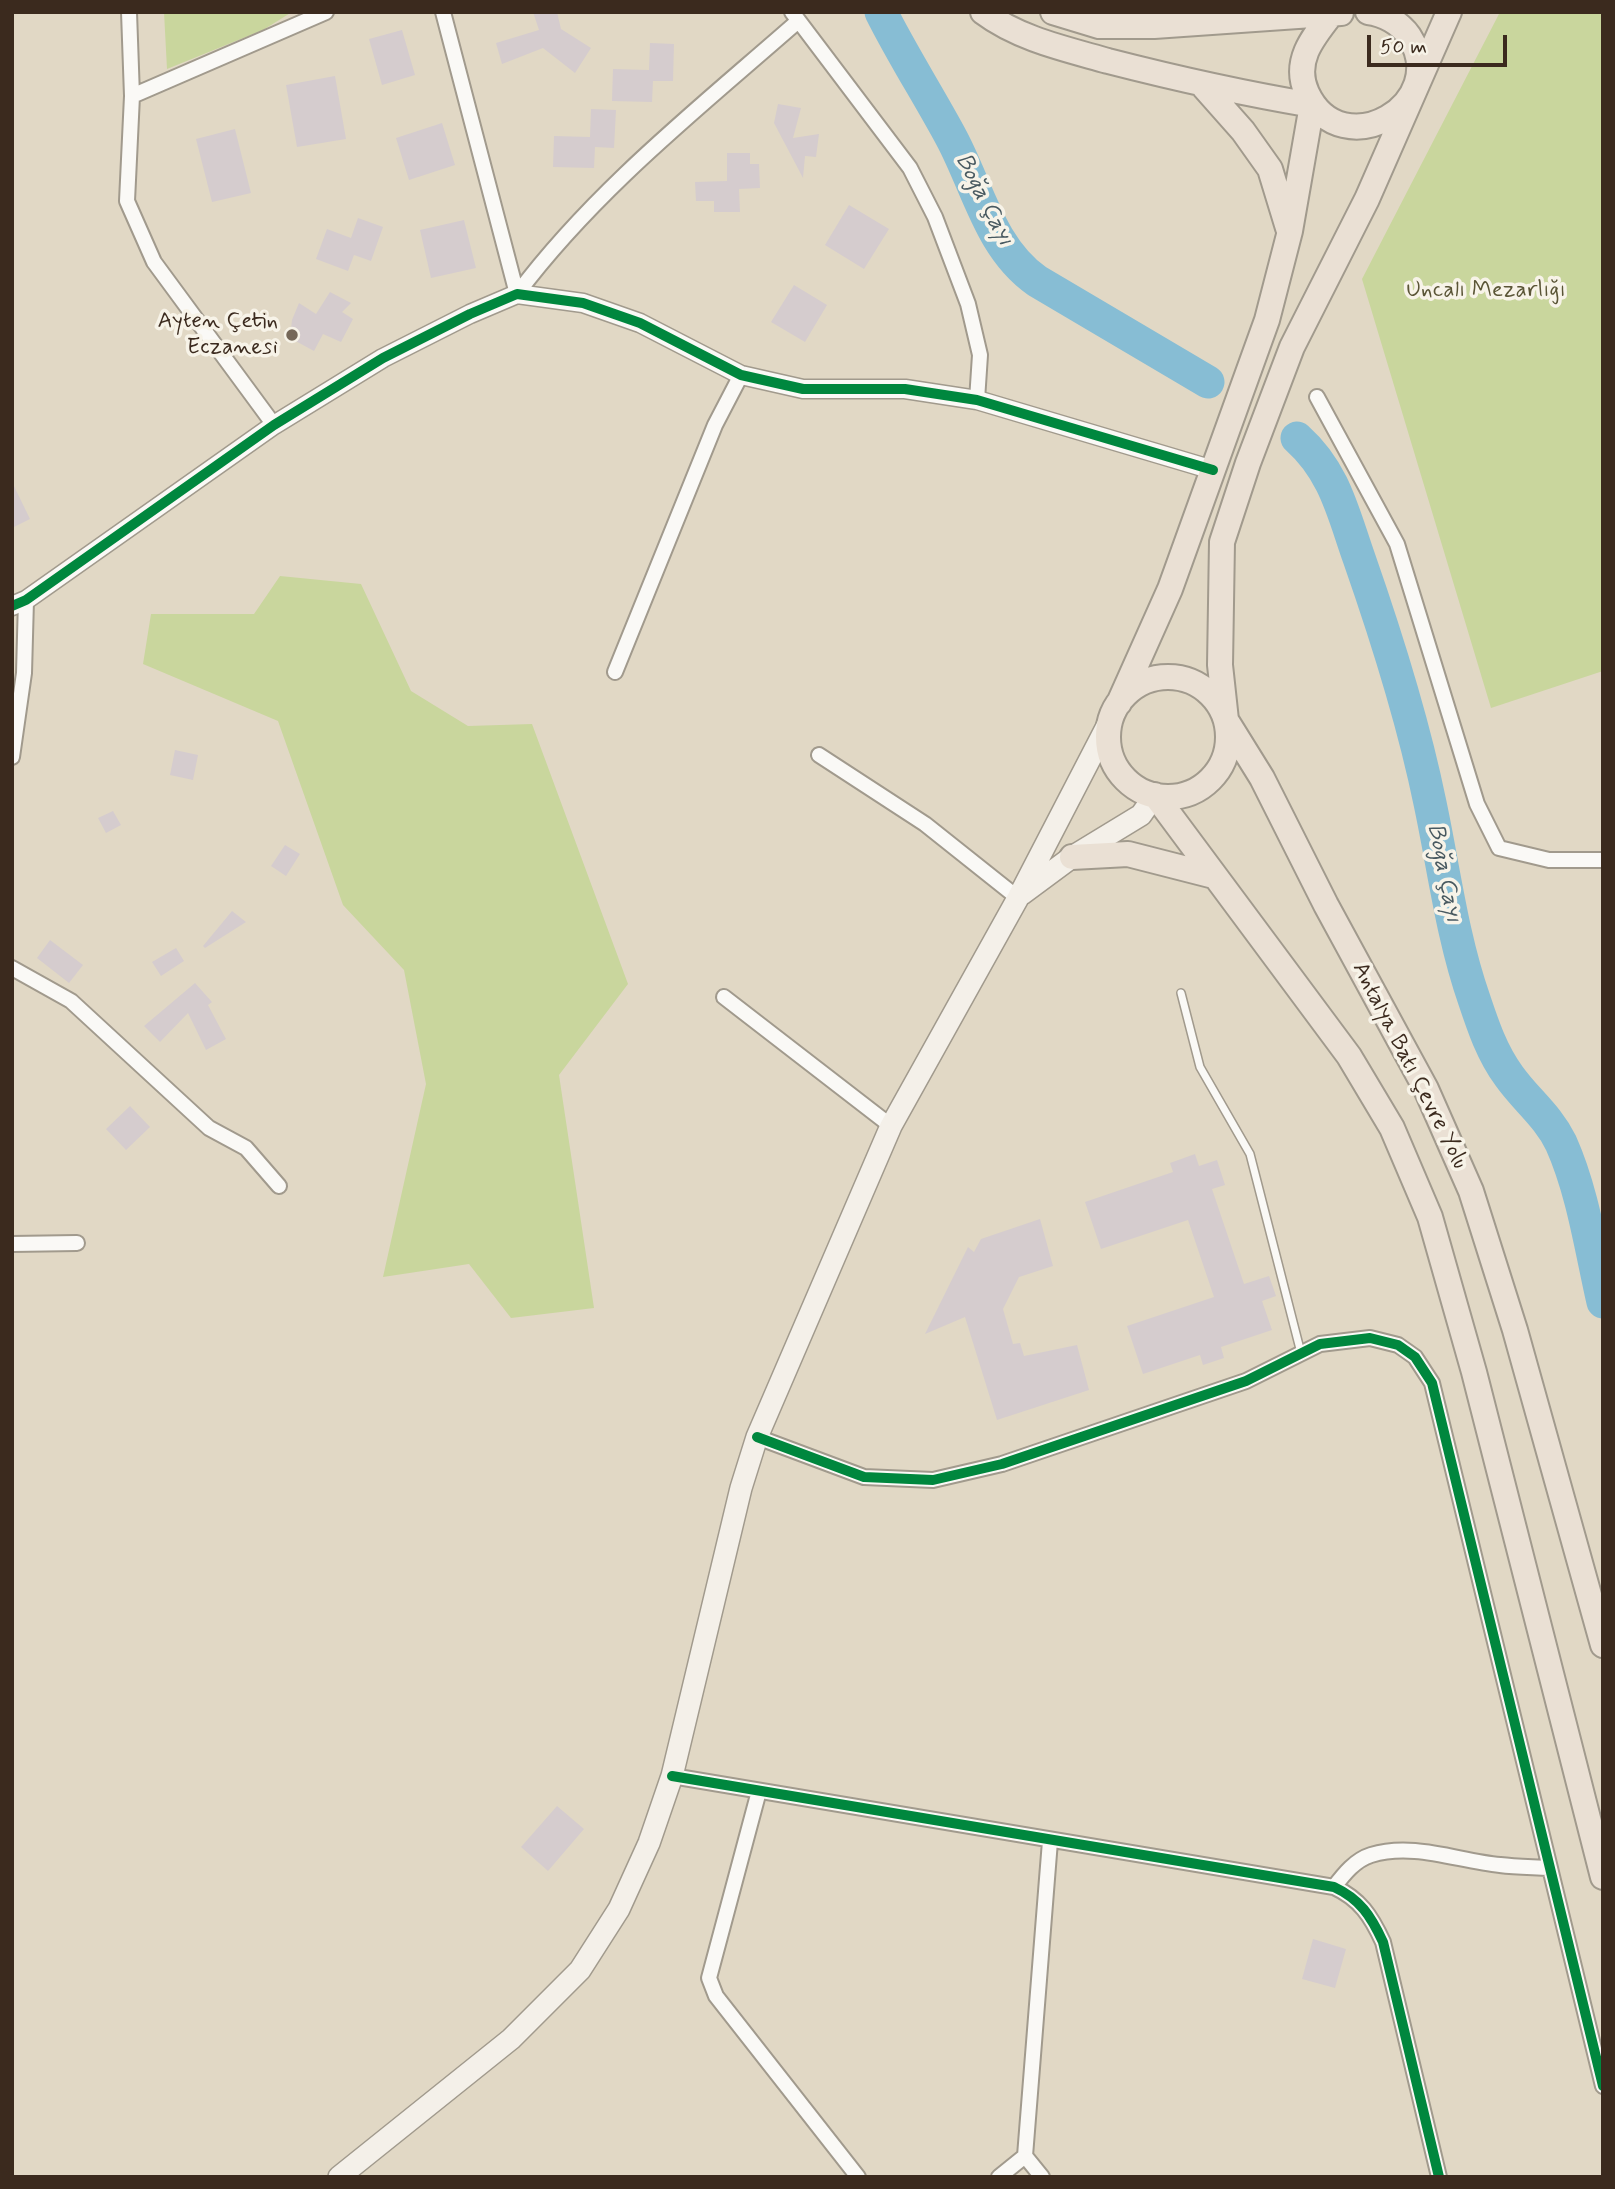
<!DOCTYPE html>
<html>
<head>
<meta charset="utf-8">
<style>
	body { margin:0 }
	#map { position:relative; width:1615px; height:2189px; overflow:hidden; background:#e1d8c5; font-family:Mynerve,sans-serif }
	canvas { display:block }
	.frame { position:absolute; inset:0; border:14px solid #3b2a1e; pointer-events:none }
	.scale { position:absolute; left:1367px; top:35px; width:140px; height:32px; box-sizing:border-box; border:4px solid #3b2a1e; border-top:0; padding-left:9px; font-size:21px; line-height:24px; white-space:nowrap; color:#3b2a1e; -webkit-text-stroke:5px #f7f3e8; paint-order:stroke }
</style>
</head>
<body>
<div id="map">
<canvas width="1615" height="2189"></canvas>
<div class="frame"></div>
<div class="scale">50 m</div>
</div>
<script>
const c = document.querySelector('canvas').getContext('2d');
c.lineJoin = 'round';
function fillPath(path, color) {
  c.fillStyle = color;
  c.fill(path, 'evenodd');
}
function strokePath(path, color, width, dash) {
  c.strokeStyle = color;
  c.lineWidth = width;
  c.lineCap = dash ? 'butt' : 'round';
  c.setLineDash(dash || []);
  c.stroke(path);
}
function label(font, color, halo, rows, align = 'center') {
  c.font = font + ' Mynerve,sans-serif';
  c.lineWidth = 7;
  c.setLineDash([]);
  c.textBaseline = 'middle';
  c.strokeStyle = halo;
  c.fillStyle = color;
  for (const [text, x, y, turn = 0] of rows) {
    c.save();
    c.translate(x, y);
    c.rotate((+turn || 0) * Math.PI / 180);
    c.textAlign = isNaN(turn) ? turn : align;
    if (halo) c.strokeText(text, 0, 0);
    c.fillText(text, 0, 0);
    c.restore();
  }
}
fillPath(new Path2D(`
	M 164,12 L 292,12 L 263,30 L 167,69 Z
	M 1500,12 L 1603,12 L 1603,671 L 1491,708 L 1362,279 Z
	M 280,576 L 361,584 L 411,691 L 468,726 L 532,724 L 628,984 L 559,1075 L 594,1308 L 511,1318 L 469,1264 L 383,1277 L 426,1084 L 404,970 L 343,905 L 278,721 L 143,664 L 151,614 L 254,614 Z`), '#c9d69d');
strokePath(new Path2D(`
	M 881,12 C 903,56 929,96 952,139 C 978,188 990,248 1037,281 L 1208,382
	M 1297,438 C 1335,472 1343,513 1359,558 C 1387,638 1413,720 1430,803 C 1444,869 1452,936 1474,999 C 1483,1026 1492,1053 1509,1076 C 1526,1100 1548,1116 1561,1143 C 1583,1192 1591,1250 1603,1302`), '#87bdd4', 33);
fillPath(new Path2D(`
	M 533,12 L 557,12 L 561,29 L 591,48 L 575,73 L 543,48 L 502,64 L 496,43 L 539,30 Z
	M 402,30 L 415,75 L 382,85 L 369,39 Z
	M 650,43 L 674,44 L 673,81 L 653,81 L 652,102 L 612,101 L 613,69 L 649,70 Z
	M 335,76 L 346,139 L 297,147 L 286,85 Z
	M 778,104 L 801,108 L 793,138 L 819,134 L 816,157 L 805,156 L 803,178 L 774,123 Z
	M 591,109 L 616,110 L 614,148 L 595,147 L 594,168 L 553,167 L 554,136 L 590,137 Z
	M 442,123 L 455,165 L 409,180 L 396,138 Z
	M 235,129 L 251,193 L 212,202 L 196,139 Z
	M 727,153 L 750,153 L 750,164 L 759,164 L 760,188 L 739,189 L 740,212 L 714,212 L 714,201 L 696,201 L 695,182 L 727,181 Z
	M 849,205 L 889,229 L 864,269 L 825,245 Z
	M 358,218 L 383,227 L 371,261 L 354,255 L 348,271 L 316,259 L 327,229 L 351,238 Z
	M 464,220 L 476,268 L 431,278 L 420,230 Z
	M 794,285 L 827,305 L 805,342 L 771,322 Z
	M 330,292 L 351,303 L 342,312 L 353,319 L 341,342 L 323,334 L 314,351 L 290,338 L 292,320 L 299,303 L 316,314 Z
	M 12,482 L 30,519 L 12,528 Z
	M 175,750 L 198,755 L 193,780 L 170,775 Z
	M 113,811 L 121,825 L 106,833 L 98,818 Z
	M 285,845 L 300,854 L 286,876 L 271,866 Z
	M 232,911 L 246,922 L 205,948 L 203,946 Z
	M 50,940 L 83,965 L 69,983 L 37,958 Z
	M 176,948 L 184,961 L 161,976 L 152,962 Z
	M 195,983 L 212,1002 L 208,1005 L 226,1039 L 206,1050 L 188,1013 L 160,1042 L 144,1026 Z
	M 130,1106 L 150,1127 L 126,1150 L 106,1129 Z
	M 1195,1154 L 1199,1166 L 1217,1160 L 1225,1185 L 1212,1189 L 1244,1284 L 1269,1276 L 1276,1296 L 1262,1301 L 1272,1330 L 1221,1347 L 1224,1358 L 1203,1365 L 1200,1355 L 1143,1374 L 1127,1326 L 1214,1297 L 1188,1220 L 1101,1249 L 1085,1202 L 1173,1172 L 1170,1163 Z
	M 1040,1219 L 1053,1266 L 1019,1277 L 1003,1309 L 1013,1344 L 1020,1343 L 1024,1356 L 1077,1345 L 1089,1390 L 997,1420 L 965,1317 L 925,1334 L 968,1247 L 974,1252 L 981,1239 Z
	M 557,1806 L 584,1829 L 548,1871 L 521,1847 Z
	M 1313,1939 L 1346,1949 L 1335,1988 L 1302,1979 Z`), '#d5ccce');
const service = new Path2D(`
	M 1181,993 L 1200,1067 L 1250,1154 L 1301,1353`);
const minor = new Path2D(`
	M 129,12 L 132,96 L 127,201 L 154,262 L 274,425
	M 443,12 L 517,294
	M 792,12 L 910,168 L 935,217 L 968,304 L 980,355 L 977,400
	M 132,96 L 326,12
	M 517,294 C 595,190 699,108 797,22
	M 1317,397 L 1397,544 L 1477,804 L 1499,848 L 1549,860 L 1603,860
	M 615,672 L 715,425 L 741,375
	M 819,755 L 925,824 L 1018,898
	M 12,757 L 24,673 L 26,600
	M 12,968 L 71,1001 L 209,1128 L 246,1148 L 279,1186
	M 724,997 L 891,1126
	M 12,1244 L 77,1243
	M 757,1437 L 864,1477 L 933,1480 L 1002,1464 L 1246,1381 L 1320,1344 L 1370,1338 L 1398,1345 L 1415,1357 L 1432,1383 L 1603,2086
	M 672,1776 L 1334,1887 C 1360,1899 1371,1916 1383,1942 L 1439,2177
	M 759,1791 L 709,1978 L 716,1996 L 858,2177
	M 1334,1887 C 1344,1874 1355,1860 1371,1855 C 1413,1842 1458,1861 1500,1865 C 1516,1867 1533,1867 1549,1868
	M 999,2177 L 1025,2156
	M 1042,2177 L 1025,2156 L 1050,1841`);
const tertiary = new Path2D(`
	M 12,606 L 26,600 L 274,425 L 383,358 L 470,314 L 517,294 L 583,303 L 640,323 L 741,375 L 803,389 L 905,389 L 977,400 L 1213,470`);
const secondary = new Path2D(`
	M 1022,894 L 1072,857 L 1141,815 L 1155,795
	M 339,2177 L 511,2039 L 580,1970 L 619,1909 L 649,1843 L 672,1776 L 741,1488 L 757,1437 L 891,1126 L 1018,898 L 1119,703`);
const trunk = new Path2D(`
	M 983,12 C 1019,39 1066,49 1108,61 C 1178,79 1241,93 1312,105 L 1290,231 L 1267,320 L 1170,589 L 1119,703
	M 1053,12 L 1099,26 L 1154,26 L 1341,13
	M 1333,12 C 1314,36 1292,61 1307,93 C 1342,168 1453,103 1409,36 C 1400,23 1384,14 1368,12
	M 1449,12 L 1367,199 L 1292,347 L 1248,463 L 1222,542 L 1220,665 L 1226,720 L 1262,778 L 1326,905 L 1426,1089 L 1471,1191 L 1515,1330 L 1603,1645
	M 1204,87 L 1243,131 L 1270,169 L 1288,228
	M1108 737a60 60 0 1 1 120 0a60 60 0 1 1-120 0Z
	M 1155,795 L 1349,1056 L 1392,1128 L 1430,1217 L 1474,1372 L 1603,1877
	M 1072,857 L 1128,854 L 1214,876`);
strokePath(service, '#a19a8d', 10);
strokePath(minor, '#a19a8d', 18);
strokePath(tertiary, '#a19a8d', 21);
strokePath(secondary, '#a19a8d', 24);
strokePath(trunk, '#a19a8d', 28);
strokePath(service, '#faf9f6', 7);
strokePath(minor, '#faf9f6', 14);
strokePath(tertiary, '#faf9f6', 18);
strokePath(secondary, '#f4f0e9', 21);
strokePath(trunk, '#eae0d4', 24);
strokePath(new Path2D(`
	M 12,606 L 26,600 L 274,425 L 383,358 L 470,314 L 517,294 L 583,303 L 640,323 L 741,375 L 803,389 L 905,389 L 977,400 L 1213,470
	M 757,1437 L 864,1477 L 933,1480 L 1002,1464 L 1246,1381 L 1320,1344 L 1370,1338 L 1398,1345 L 1415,1357 L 1432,1383 L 1603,2086
	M 672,1776 L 1334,1887 C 1360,1899 1371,1916 1383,1942 L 1439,2177`), '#00873e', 10);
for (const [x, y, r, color] of [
	[292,335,7,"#756758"]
]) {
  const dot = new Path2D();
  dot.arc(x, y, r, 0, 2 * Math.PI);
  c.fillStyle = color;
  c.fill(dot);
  strokePath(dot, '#f7f3e8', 2.5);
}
label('23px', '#5a5536', '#f7f3e8', [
	["Uncalı Mezarlığı",1486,291]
]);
label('23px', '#3b2a1e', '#f7f3e8', [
	["Ayten Çetin",278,322],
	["Eczanesi",278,348]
], 'right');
label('23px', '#3b2a1e', '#f7f3e8', [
	["Antalya Batı Çevre Yolu",1409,1066,63]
]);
label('italic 24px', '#485960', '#f7f3e8', [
	["Boğa Çayı",983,200,63],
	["Boğa Çayı",1443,873,79]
]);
</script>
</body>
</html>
